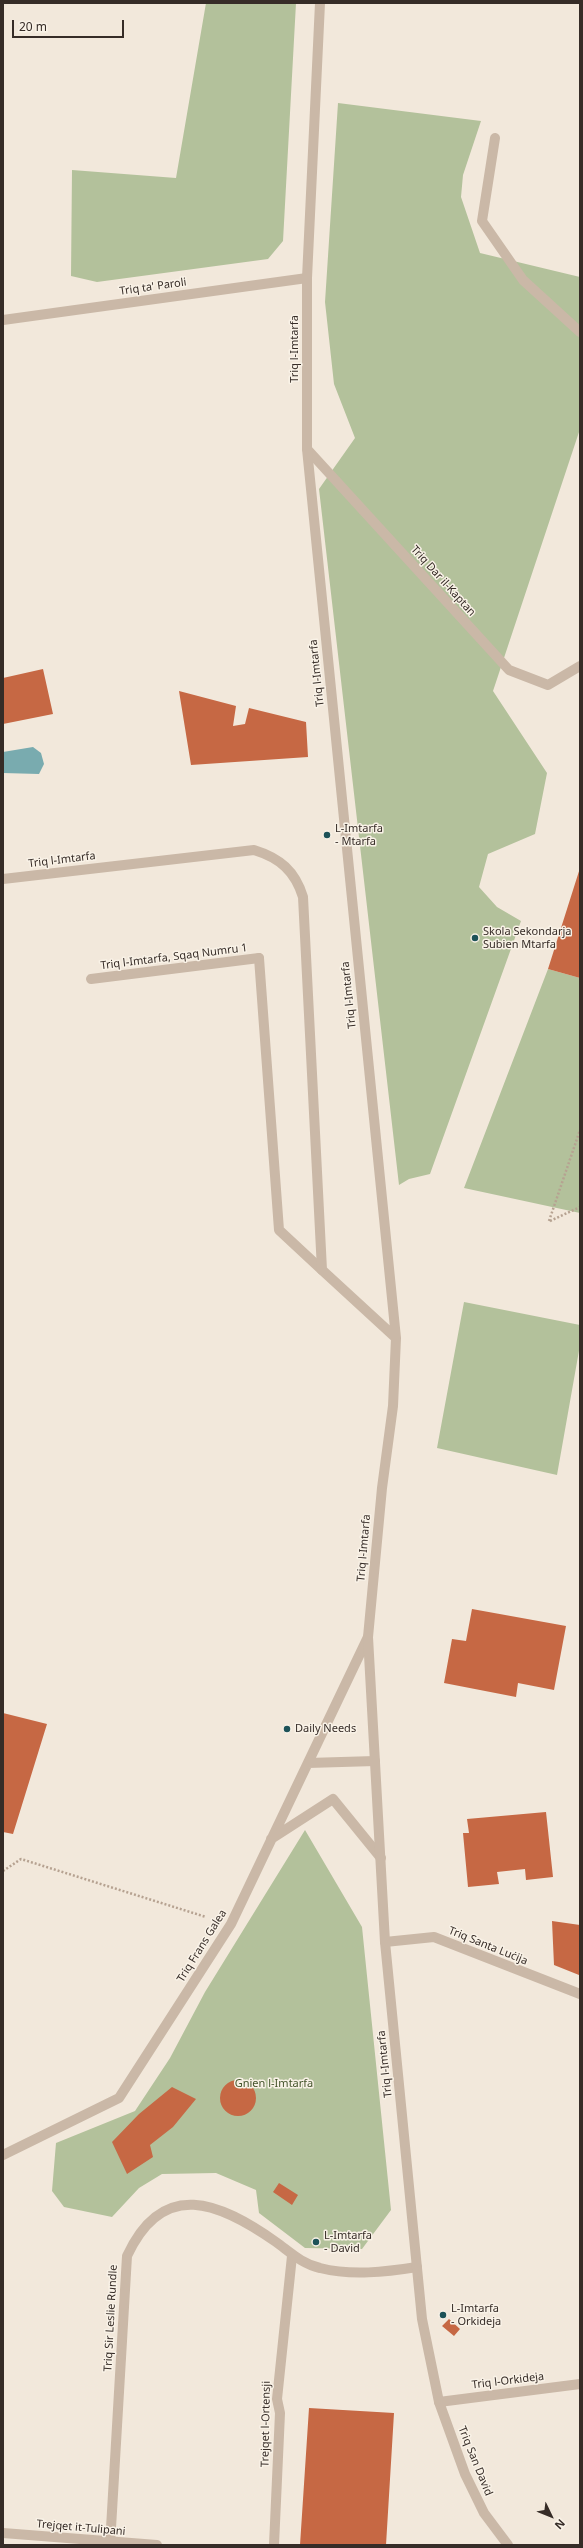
<!DOCTYPE html>
<html>
<head>
<meta charset="utf-8">
<style>
	body { margin:0 }
	#map { position:relative; width:583px; height:2548px; overflow:hidden; background:#f2e8db; font-family:"Noto Sans",sans-serif }
	canvas { display:block }
	.frame { position:absolute; inset:0; border:4px solid #362c27; pointer-events:none }
	.north { position:absolute; left:531px; top:2496px; width:40px; height:40px; -webkit-text-stroke:3px #f9f2e7; paint-order:stroke; rotate:133deg; font-size:11px; font-weight:700; line-height:16px; text-align:center; color:#362c27 }
	.north::after { content:''; display:block; margin:auto; width:14px; height:18px; background:#362c27; clip-path:polygon(50% 0,100% 100%,50% 72%,0 100%) }
	.scale { position:absolute; left:12px; top:20px; width:112px; height:18px; box-sizing:border-box; border:2px solid #362c27; border-top:0; padding-left:5px; font-size:12px; line-height:14px; white-space:nowrap; color:#362c27; -webkit-text-stroke:3px #f9f2e7; paint-order:stroke }
</style>
</head>
<body>
<div id="map">
<canvas width="583" height="2548"></canvas>
<div class="frame"></div>
<div class="north">N</div>
<div class="scale">20 m</div>
</div>
<script>
const c = document.querySelector('canvas').getContext('2d');
c.lineJoin = 'round';
function fillPath(path, color) {
  c.fillStyle = color;
  c.fill(path, 'evenodd');
}
function strokePath(path, color, width, dash) {
  c.strokeStyle = color;
  c.lineWidth = width;
  c.lineCap = dash ? 'butt' : 'round';
  c.setLineDash(dash || []);
  c.stroke(path);
}
function label(font, color, halo, rows, align = 'center') {
  c.font = font + ' "Noto Sans",sans-serif';
  c.lineWidth = 3;
  c.setLineDash([]);
  c.textBaseline = 'middle';
  c.strokeStyle = halo;
  c.fillStyle = color;
  for (const [text, x, y, turn = 0] of rows) {
    c.save();
    c.translate(x, y);
    c.rotate((+turn || 0) * Math.PI / 180);
    c.textAlign = isNaN(turn) ? turn : align;
    if (halo) c.strokeText(text, 0, 0);
    c.fillText(text, 0, 0);
    c.restore();
  }
}
fillPath(new Path2D(`
	M 206,3 L 296,3 L 283,241 L 268,259 L 97,282 L 71,276 L 72,170 L 176,178 Z
	M 338,103 L 481,121 L 463,175 L 461,197 L 480,253 L 580,277 L 580,429 L 493,691 L 547,773 L 535,834 L 488,854 L 479,887 L 497,907 L 521,921 L 430,1174 L 409,1179 L 399,1185 L 319,489 L 355,438 L 334,384 L 325,302 Z
	M 548,969 L 580,978 L 580,1213 L 464,1188 Z
	M 464,1302 L 580,1325 L 580,1345 L 557,1475 L 437,1448 Z
	M 305,1830 L 362,1927 L 391,2210 L 362,2249 L 305,2248 L 259,2213 L 256,2190 L 216,2173 L 162,2174 L 139,2188 L 112,2217 L 64,2207 L 52,2191 L 56,2143 L 135,2111 L 170,2058 L 205,1992 Z`), '#b3c19b');
fillPath(new Path2D(`
	M 33,747 L 41,753 L 44,764 L 39,774 L 3,773 L 3,752 Z`), '#79abaf');
fillPath(new Path2D(`
	M 43,669 L 53,714 L 3,724 L 3,678 Z
	M 179,691 L 236,706 L 233,726 L 245,724 L 249,708 L 306,722 L 308,757 L 191,765 Z
	M 580,868 L 580,978 L 548,969 Z
	M 472,1609 L 566,1626 L 554,1690 L 518,1683 L 516,1697 L 444,1683 L 452,1639 L 466,1641 Z
	M 3,1713 L 47,1724 L 13,1834 L 3,1832 Z
	M 546,1812 L 553,1877 L 526,1880 L 525,1869 L 497,1872 L 499,1884 L 468,1887 L 463,1833 L 469,1833 L 467,1819 Z
	M 552,1921 L 580,1925 L 579,1975 L 554,1965 Z
	M220 2098a18 18 0 1 1 36 0a18 18 0 1 1-36 0Z
	M 172,2087 L 196,2099 L 173,2127 L 150,2145 L 153,2157 L 127,2174 L 112,2142 L 139,2114 Z
	M 279,2183 L 298,2195 L 292,2205 L 273,2192 Z
	M 449,2319 L 460,2329 L 454,2336 L 442,2326 Z
	M 309,2408 L 394,2413 L 386,2545 L 300,2545 Z`), '#c66844');
strokePath(new Path2D(`
	M 549,1221 L 580,1130
	M 550,1221 L 580,1207
	M 3,1871 L 21,1859 L 206,1917`), '#b6a291', 2.5, [2, 2]);
strokePath(new Path2D(`
	M 495,138 L 482,221 L 523,280 L 580,332
	M 91,979 L 259,958`), '#cab8a7', 10);
strokePath(new Path2D(`
	M 274,2545 L 280,2413 L 277,2399 L 292,2256`), '#cab8a7', 10);
strokePath(new Path2D(`
	M 3,320 L 307,278
	M 307,449 L 509,670 L 548,685 L 580,666
	M 259,958 L 279,1230 L 322,1270
	M 308,1763 L 375,1761
	M 271,1839 L 333,1799 L 381,1858
	M 385,1942 L 434,1937 L 580,1994
	M 3,2155 L 119,2098 L 231,1924 L 368,1637
	M 439,2402 L 580,2384
	M 3,2533 L 157,2545
	M 110,2545 L 127,2256 C 163,2178 219,2202 276,2242 C 290,2252 302,2264 320,2268 C 351,2276 386,2272 417,2267`), '#cab8a7', 10);
strokePath(new Path2D(`
	M 320,3 L 307,278 L 307,449 L 396,1338 L 393,1406 L 382,1488 L 368,1637 L 385,1942 L 422,2319 L 439,2402 L 465,2474 L 484,2513 L 508,2545
	M 3,879 L 254,850 C 280,858 295,871 303,897 L 322,1270 L 396,1338`), '#cab8a7', 10);
for (const [x, y, r, color] of [
	[327,835,4,"#1d5258"],
	[475,938,4,"#1d5258"],
	[287,1729,4,"#1d5258"],
	[316,2242,4,"#1d5258"],
	[443,2315,4,"#1d5258"]
]) {
  const dot = new Path2D();
  dot.arc(x, y, r, 0, 2 * Math.PI);
  c.fillStyle = color;
  c.fill(dot);
  strokePath(dot, '#f9f2e7', 1.5);
}
label('11px', '#362c27', '#f9f2e7', [
	["Triq ta' Paroli",153,287,-8],
	["Triq l-Imtarfa",295,349,-90],
	["Triq Dar il-Kaptan",443,581,48],
	["Triq l-Imtarfa",317,673,-96],
	["Triq l-Imtarfa",62,860,-7],
	["Triq l-Imtarfa, Sqaq Numru 1",174,957,-7],
	["Triq l-Imtarfa",349,995,-96],
	["Triq l-Imtarfa",364,1548,-85],
	["Triq Frans Galea",202,1946,-58],
	["Triq Santa Luċija",488,1946,22],
	["Triq l-Imtarfa",385,2064,-96],
	["Triq Sir Leslie Rundle",111,2318,-87],
	["Triq l-Orkideja",508,2381,-7],
	["Trejqet l-Ortensji",266,2424,-89],
	["Triq San David",475,2461,68],
	["Trejqet it-Tulipani",81,2528,5]
]);
label('11px', '#362c27', '#f9f2e7', [
	["L-Imtarfa",335,829],
	["- Mtarfa",335,842],
	["Skola Sekondarja",483,932],
	["Subien Mtarfa",483,945],
	["Daily Needs",295,1729],
	["L-Imtarfa",324,2236],
	["- David",324,2249],
	["L-Imtarfa",451,2309],
	["- Orkideja",451,2322]
], 'left');
label('11px', '#44542b', '#f9f2e7', [
	["Gnien l-Imtarfa",274,2084]
]);
</script>
</body>
</html>
